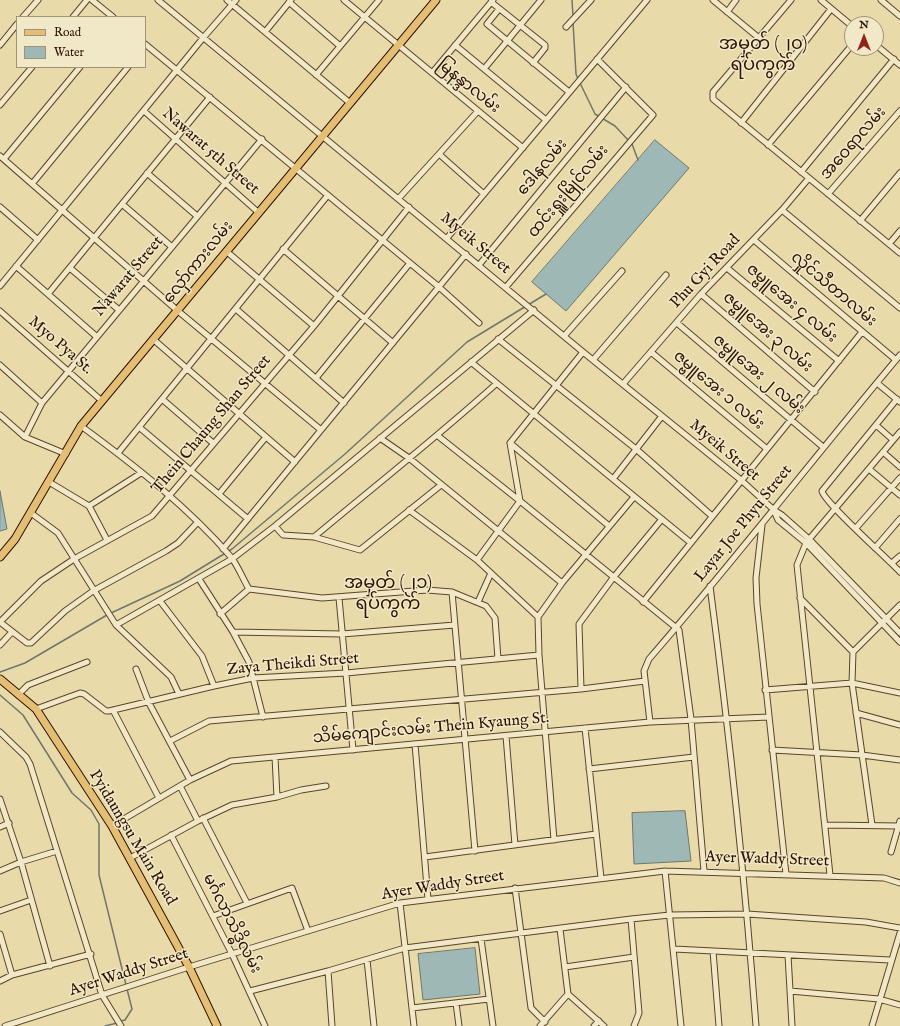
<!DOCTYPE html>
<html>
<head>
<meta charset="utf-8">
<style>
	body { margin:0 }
	#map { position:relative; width:900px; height:1026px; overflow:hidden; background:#e9dba9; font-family:"IM FELL English",serif }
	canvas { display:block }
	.legend { position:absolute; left:16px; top:16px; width:130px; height:52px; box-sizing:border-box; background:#f1e8c7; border:1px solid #a29277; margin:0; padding:5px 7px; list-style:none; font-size:12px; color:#2c1200 }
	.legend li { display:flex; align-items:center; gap:8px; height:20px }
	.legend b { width:20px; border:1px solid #a29277 }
	.north { position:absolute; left:844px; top:16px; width:40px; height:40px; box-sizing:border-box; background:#f1e8c7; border:1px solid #a29277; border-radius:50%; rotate:0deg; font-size:11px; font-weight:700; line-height:16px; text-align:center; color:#2c1200 }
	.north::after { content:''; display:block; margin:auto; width:14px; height:18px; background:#8f2418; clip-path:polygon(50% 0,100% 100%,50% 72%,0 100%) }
</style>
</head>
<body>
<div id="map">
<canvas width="900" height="1026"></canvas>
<ul class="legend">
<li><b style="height:5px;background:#e4be74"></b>Road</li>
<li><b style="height:11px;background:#9eb8b5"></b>Water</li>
</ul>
<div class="north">N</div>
</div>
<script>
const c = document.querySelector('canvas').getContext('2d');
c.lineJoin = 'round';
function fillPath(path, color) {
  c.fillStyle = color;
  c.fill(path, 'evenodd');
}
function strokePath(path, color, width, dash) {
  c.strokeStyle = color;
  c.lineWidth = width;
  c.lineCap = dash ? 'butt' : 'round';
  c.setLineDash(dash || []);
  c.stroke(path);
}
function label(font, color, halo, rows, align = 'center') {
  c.font = font + ' "IM FELL English","Noto Sans Myanmar",serif';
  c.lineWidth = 3;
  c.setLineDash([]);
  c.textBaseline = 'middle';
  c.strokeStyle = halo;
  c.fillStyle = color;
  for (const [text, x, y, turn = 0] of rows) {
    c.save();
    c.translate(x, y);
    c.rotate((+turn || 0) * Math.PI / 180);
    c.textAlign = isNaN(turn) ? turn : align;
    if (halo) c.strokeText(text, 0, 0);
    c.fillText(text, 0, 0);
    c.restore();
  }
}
const water = new Path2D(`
	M 655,140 L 689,168 L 566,311 L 532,282 Z
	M 0,491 L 7,529 L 0,531 Z
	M 685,811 L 691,861 L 634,864 L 632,813 Z
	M 475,948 L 480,994 L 423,1000 L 418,954 Z`);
fillPath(water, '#9eb8b5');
strokePath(water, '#70766d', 1);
strokePath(new Path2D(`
	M 572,0 L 573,16
	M 573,22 L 576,74 L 578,79
	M 580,83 L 595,114 L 615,126 L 629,141
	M 632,144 L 638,160
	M 111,613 L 180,581 L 232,549 L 345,454 L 467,342 L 546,294
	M 0,672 L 25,663 L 107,615
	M 0,695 L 23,715 L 72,793 L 91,810 L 99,824 L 99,875 L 126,985
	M 121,1021 L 125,1020 L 132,1009 L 127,989
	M 105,1026 L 117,1023`), '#70766d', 1.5);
const minor = new Path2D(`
	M 92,0 L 113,17
	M 158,0 L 583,352 L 741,480 L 774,510 L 782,515 L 809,539 L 900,633
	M 227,0 L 350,103
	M 344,0 L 523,148
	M 713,0 L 759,38
	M 791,0 L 713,92 L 713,99 L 900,253
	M 821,0 L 852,26
	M 881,0 L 900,16
	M 289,2 L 340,46
	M 491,2 L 545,45 L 545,48 L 533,63
	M 499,9 L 487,24 L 569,92
	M 727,12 L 736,0
	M 23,17 L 38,0
	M 73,17 L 87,0
	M 566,27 L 591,0
	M 265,32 L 291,0
	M 145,44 L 439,287 L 479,323
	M 0,45 L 17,24
	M 455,45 L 546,120
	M 876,45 L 900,65
	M 484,69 L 541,0
	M 432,73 L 493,0
	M 316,75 L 379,0
	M 0,105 L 32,67
	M 144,111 L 259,213
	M 741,123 L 831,9
	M 768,145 L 852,45
	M 439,154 L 484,194
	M 0,156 L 178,311 L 321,430
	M 4,159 L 80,67
	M 801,172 L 894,59
	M 147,173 L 197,216
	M 32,184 L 128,67
	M 828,194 L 900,111
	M 399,198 L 478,111
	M 122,204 L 172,247
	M 0,207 L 38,240
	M 782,210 L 900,308
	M 860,221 L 900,173
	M 447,238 L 647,0
	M 754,240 L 896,360
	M 889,244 L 900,231
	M 283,249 L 393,343
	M 226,251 L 314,326
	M 479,265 L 626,87
	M 16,266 L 97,337
	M 70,268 L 119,310
	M 727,268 L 839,361
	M 0,286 L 203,38 L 236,0
	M 506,287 L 653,115 L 597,59
	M 48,294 L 210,97
	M 701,294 L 815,392
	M 236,309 L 344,403
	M 0,311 L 102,401
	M 677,323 L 823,447
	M 565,335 L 622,271
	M 498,339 L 636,449 L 712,516
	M 154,340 L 295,462
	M 583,352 L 510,443 L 520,501 L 679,630 L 691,719 L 704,871
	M 651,352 L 767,449
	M 593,360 L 666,275
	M 471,362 L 613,479
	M 0,365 L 42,403
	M 316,378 L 410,263
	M 877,383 L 900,402
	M 623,384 L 701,294 L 782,210 L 809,178
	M 162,399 L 213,443
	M 897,399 L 822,491 C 824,502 887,558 900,572
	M 0,415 L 25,437 L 66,454
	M 662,416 L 613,479 L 691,543
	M 876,425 L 893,440
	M 81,426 C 134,465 188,507 231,557 C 238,566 243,579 249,589
	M 139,427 L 248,519
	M 438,436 L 520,501 L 477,560
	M 25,437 L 42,403 L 262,139
	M 380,438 L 409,458 L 562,583
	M 510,443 L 609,526
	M 883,452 L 900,467
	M 118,453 L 328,195
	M 869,469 L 900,495
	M 49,482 L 89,506 L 107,540
	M 219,494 L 266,437
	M 89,506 L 141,473
	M 409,510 L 477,560 L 538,617
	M 774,511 L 778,520 L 806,543 L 900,642
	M 31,513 L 58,533 L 116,625 L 171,677 L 179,694
	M 762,525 L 756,578 L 757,604 L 786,874
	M 275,526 L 283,535 L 314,537 L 360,550 L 441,485
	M 856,528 L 900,478
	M 314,537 C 375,486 437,437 496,384
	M 875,548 L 900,519
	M 223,549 L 466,254
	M 892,563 L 900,556
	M 199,579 L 233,632 L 249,662 L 263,717
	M 710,586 C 729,732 745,879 756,1026
	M 452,592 L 475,851
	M 339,598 L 353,750
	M 800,598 L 853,652
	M 160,601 L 202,656 L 214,686
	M 478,602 L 491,573
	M 643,602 L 862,332
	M 220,614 L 249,589 L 322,598 L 427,590 L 452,592 L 486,606 L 495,618 L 498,659
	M 0,622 L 41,581 L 74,559 L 152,516 L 314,326 L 409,207
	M 0,622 L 27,643 L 31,643 L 65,611 L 93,591 L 166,551 L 178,543 L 197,523
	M 116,625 L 232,559 L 275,526 L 534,310
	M 233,632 L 342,634 L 455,625
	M 0,645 L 12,632
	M 136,669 L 149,703 L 190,780
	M 581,689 L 579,624 L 613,578 L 662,519
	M 765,690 L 852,683 L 900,693
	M 18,695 L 28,685 L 87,662
	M 36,709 L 80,693 L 84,694 L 106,711 L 109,711 L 214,686 L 253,678 L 346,673 L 539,655
	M 113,710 L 159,798
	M 856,713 L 900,725
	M 650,722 L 644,671 L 649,659 C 735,560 815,456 900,355
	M 585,728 L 601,878
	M 0,732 L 26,757 L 30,764 L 102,995 L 121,1026
	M 506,736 L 515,845
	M 170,741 L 209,721 L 581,689 L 645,681
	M 415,744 L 428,899
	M 772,750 L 862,755 L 900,760
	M 589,769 L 694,757
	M 180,786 L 198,821
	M 277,797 L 301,790 L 326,786
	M 0,799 L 21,862 L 50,966
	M 203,818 L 247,903
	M 826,825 L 899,826
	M 872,825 L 852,683 L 853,652 L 900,605
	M 112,826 L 190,780 L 231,761 L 650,722 L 769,717
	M 0,827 L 9,823
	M 171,835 L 232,954 L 265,1026
	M 554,840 L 539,655 L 538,617 L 562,583 L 634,497
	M 891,852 L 900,821
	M 425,857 L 596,834
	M 130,858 L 198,821 L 232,805 L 277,797 L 275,757
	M 0,871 L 21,862 L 57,851
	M 665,871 L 681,1026
	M 830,875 L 797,565 L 806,543 L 900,432
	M 515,888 L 531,1008 L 545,1022
	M 400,903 L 414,1026
	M 0,911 L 31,900
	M 213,916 L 292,888 L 308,931
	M 631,919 L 639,1013 L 634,1026
	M 560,929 L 568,994 L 604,1026
	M 0,934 L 12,975
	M 481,939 L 493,1026
	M 674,949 L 890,960
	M 713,951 L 719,1026
	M 788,955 L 792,1026
	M 367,960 L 374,1026
	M 565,967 L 634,957
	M 328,971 L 332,1026
	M 0,981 L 12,975 L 91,954
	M 250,991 L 328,971 L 405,948 L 631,919 L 670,915 L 747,914 L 866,922 L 900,928
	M 790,991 L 879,999 L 900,1005
	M 456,1003 L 459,1026
	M 412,1008 L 489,999
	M 5,1026 L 189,967 L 400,903 L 665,871 L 884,878 L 900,883
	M 540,1026 L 568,994
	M 594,1026 L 599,1021
	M 872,1026 L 900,933`);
const major = new Path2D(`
	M 0,557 L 15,539 L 81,426 L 436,0
	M 0,679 L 36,709 L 112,826 L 189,967 L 217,1026`);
strokePath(minor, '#5b442a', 7);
strokePath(major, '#2c1200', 9);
strokePath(minor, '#f1e8c7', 5);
strokePath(major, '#e4be74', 7);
label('16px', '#2c1200', '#f1e8c7', [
	["မြနန္ဒာလမ်း",468,87,39],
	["အဝေရာလမ်း",854,144,-49],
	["Nawarat 5th Street",210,152,41],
	["ဒေါနလမ်း",543,168,-50],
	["ထင်းရှူးမြိုင်လမ်း",569,192,-50],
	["Myeik Street",475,244,40],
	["လှော်ကားလမ်း",199,263,-51],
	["Phu Gyi Road",706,272,-47],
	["Nawarat Street",129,277,-50],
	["လှိုင်သီတာလမ်း",833,290,40],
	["ဇမ္ဗူအေး ၄ လမ်း",791,304,40],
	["ဇမ္ဗူအေး ၃ လမ်း",767,333,41],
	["Myo Pya St.",60,346,41],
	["ဇမ္ဗူအေး ၂ လမ်း",758,375,40],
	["ဇမ္ဗူအေး ၁ လမ်း",718,391,40],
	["Thein Chaung Shan Street",212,425,-50],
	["Myeik Street",724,451,40],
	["Layar Joe Phyu Street",744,524,-51],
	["Zaya Theikdi Street",293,665,-5],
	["သိမ်ကျောင်းလမ်း Thein Kyaung St.",431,729,-5],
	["Pyidaungsu Main Road",132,838,59],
	["Ayer Waddy Street",767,860,2],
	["Ayer Waddy Street",443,886,-9],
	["မင်္ဂလာသိဒ္ဓိလမ်း",231,924,63],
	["Ayer Waddy Street",129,973,-18]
]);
label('18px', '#2c1200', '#f1e8c7', [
	["အမှတ် (၂၀)",763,45],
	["ရပ်ကွက်",763,66],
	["အမှတ် (၂၁)",388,584],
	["ရပ်ကွက်",388,605]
]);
</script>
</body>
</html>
